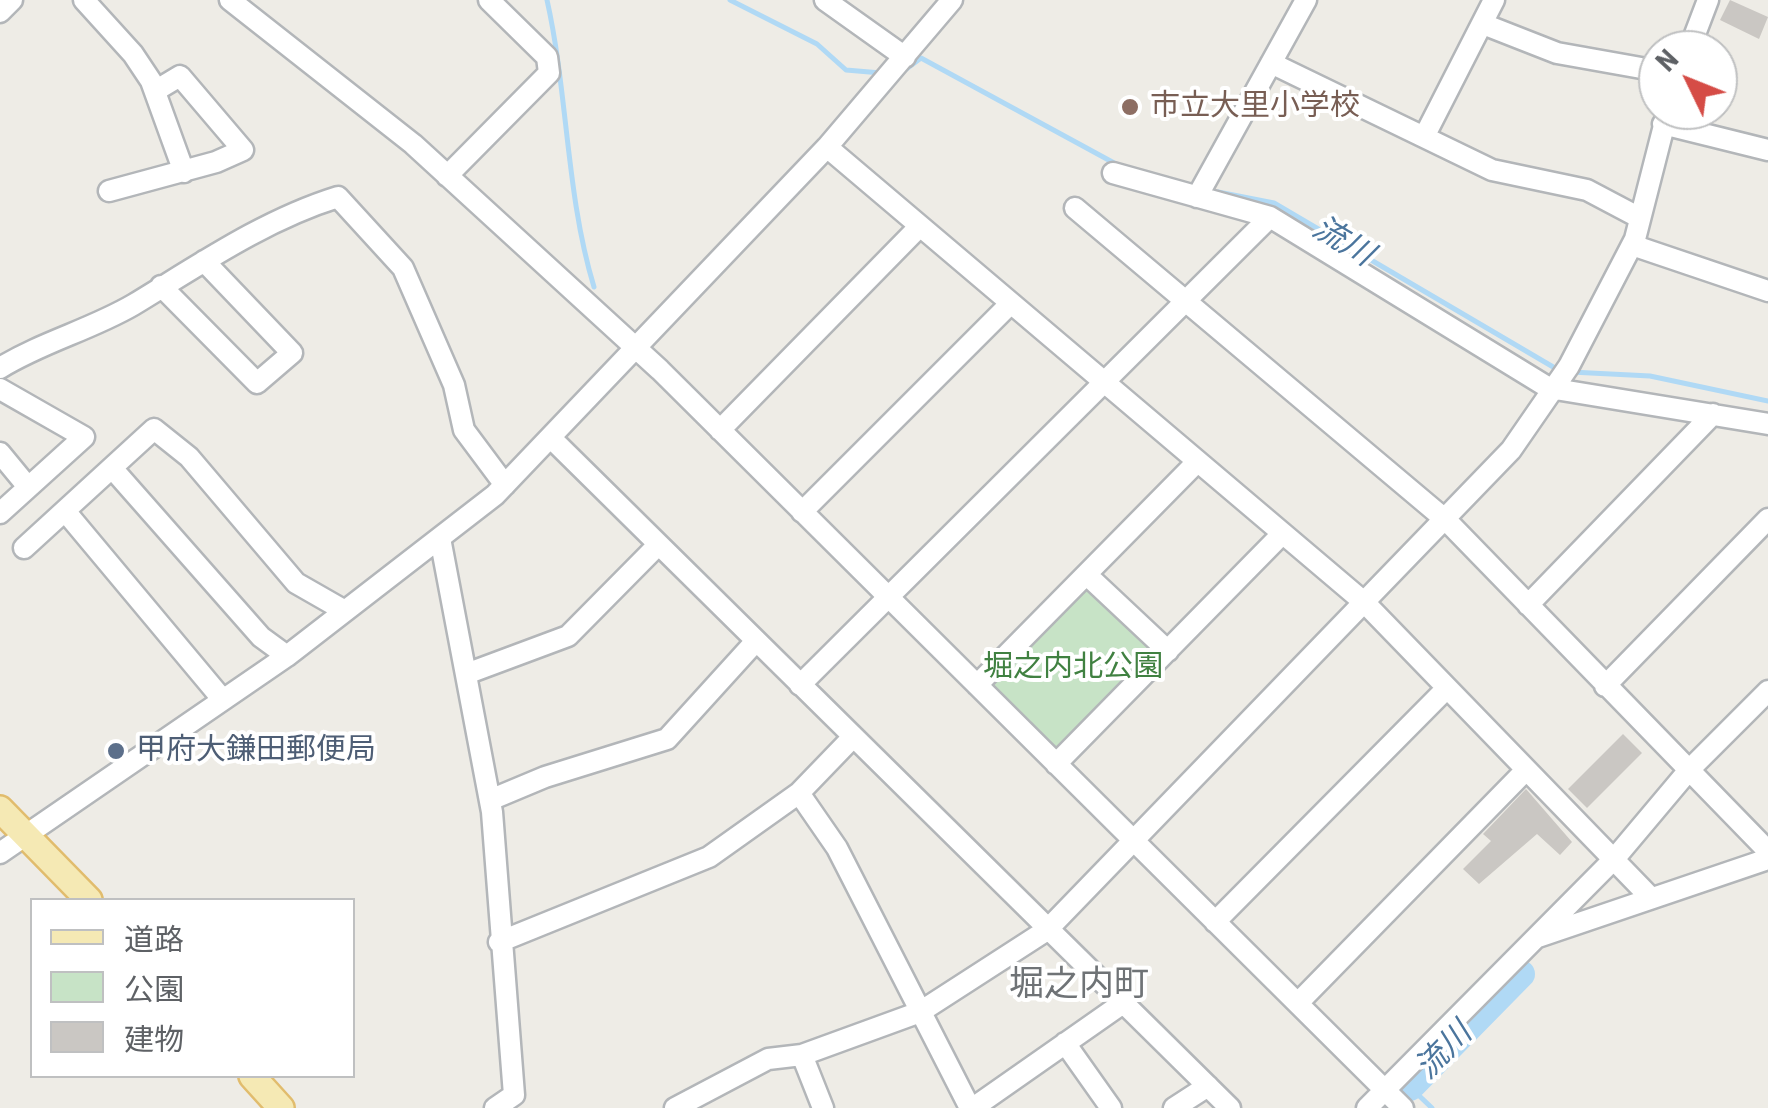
<!DOCTYPE html>
<html>
<head>
<meta charset="utf-8">
<style>
	body { margin:0 }
	#map { position:relative; width:1768px; height:1108px; overflow:hidden; background:#eeece6; font-family:"Roboto Condensed","Noto Sans JP",sans-serif }
	canvas { display:block }
	.legend { position:absolute; left:30px; top:898px; width:325px; height:180px; box-sizing:border-box; background:#fff; border:2px solid #bfc0c1; margin:0; padding:12px 18px; list-style:none; font-size:30px; color:#5e6165 }
	.legend li { display:flex; align-items:center; gap:20px; height:50px }
	.legend b { width:50px; border:2px solid #bfc0c1 }
	.north { position:absolute; left:1638px; top:30px; width:100px; height:100px; box-sizing:border-box; background:#fff; border:2px solid #bfc0c1; border-radius:50%; rotate:313deg; font-size:28px; font-weight:700; line-height:40px; text-align:center; color:#5e6165 }
	.north::after { content:''; display:block; margin:auto; width:35px; height:45px; background:#d54c46; clip-path:polygon(50% 0,100% 100%,50% 72%,0 100%) }
</style>
</head>
<body>
<div id="map">
<canvas width="1768" height="1108"></canvas>
<ul class="legend">
<li><b style="height:12px;background:#f5e9b4"></b>道路</li>
<li><b style="height:28px;background:#c7e3c6"></b>公園</li>
<li><b style="height:28px;background:#cac7c3"></b>建物</li>
</ul>
<div class="north">N</div>
</div>
<script>
const c = document.querySelector('canvas').getContext('2d');
c.lineJoin = 'round';
function fillPath(path, color) {
  c.fillStyle = color;
  c.fill(path, 'evenodd');
}
function strokePath(path, color, width, dash) {
  c.strokeStyle = color;
  c.lineWidth = width;
  c.lineCap = dash ? 'butt' : 'round';
  c.setLineDash(dash || []);
  c.stroke(path);
}
function label(font, color, halo, rows, align = 'center') {
  c.font = font + ' "Roboto Condensed","Noto Sans JP",sans-serif';
  c.lineWidth = 8;
  c.setLineDash([]);
  c.textBaseline = 'middle';
  c.strokeStyle = halo;
  c.fillStyle = color;
  for (const [text, x, y, turn = 0] of rows) {
    c.save();
    c.translate(x, y);
    c.rotate((+turn || 0) * Math.PI / 180);
    c.textAlign = isNaN(turn) ? turn : align;
    if (halo) c.strokeText(text, 0, 0);
    c.fillText(text, 0, 0);
    c.restore();
  }
}
fillPath(new Path2D(`
	M 1087,575 L 1168,651 L 1056,764 L 977,685 Z`), '#c7e3c6');
strokePath(new Path2D(`
	M 547,0 C 568,94 566,195 594,287
	M 730,0 L 817,44 L 846,70 L 881,73
	M 897,76 L 921,58 L 1116,164
	M 1218,192 L 1274,203 L 1560,371
	M 1571,372 L 1650,376 L 1768,401
	M 1410,1087 L 1432,1108`), '#b0d9f5', 5);
strokePath(new Path2D(`
	M 1410,1087 L 1521,974`), '#b0d9f5', 28);
fillPath(new Path2D(`
	M 1730,0 L 1768,17 L 1759,39 L 1720,20 Z
	M 1623,734 L 1642,753 L 1587,808 L 1568,789 Z
	M 1526,789 L 1572,842 L 1560,855 L 1537,834 L 1479,884 L 1463,869 L 1491,841 L 1483,834 Z`), '#cac7c3');
const minor = new Path2D(`
	M 84,0 L 133,54 L 151,81 L 184,172
	M 230,0 L 413,144 L 660,370 L 1403,1108
	M 825,0 L 905,57
	M 0,12 L 12,0
	M 1483,24 L 1557,53 L 1658,71
	M 1689,50 L 1708,0
	M 1271,63 L 1492,170 L 1587,190 L 1640,218
	M 1663,124 L 1768,150
	M 1424,137 L 1494,0
	M 827,147 L 1365,603 L 1651,898
	M 1113,173 L 1270,217 L 1549,388 L 1768,424
	M 447,176 L 549,73 L 547,57 L 489,0
	M 109,191 L 216,162 L 243,150 L 180,76 L 155,91
	M 1197,197 L 1306,0
	M 1075,208 L 1447,521 L 1768,851
	M 1632,245 L 1768,291
	M 161,286 L 257,383 L 292,353 L 204,261
	M 0,368 C 42,342 90,330 133,305 C 199,265 264,220 338,197 L 403,268 L 454,385 L 464,430 L 505,485
	M 0,389 L 84,437 L 0,513
	M 720,430 L 920,226
	M 552,439 L 1230,1108
	M 0,453 L 28,487
	M 112,468 L 261,637 L 287,656
	M 65,511 L 223,700
	M 802,512 L 1011,303
	M 440,538 L 492,812 L 514,1095 L 495,1108
	M 24,548 L 154,429 L 189,457 L 296,583 L 345,611
	M 1087,575 L 1168,651
	M 1528,605 L 1713,414
	M 466,674 L 568,636 L 658,545
	M 800,685 L 1270,217
	M 977,685 L 1196,463
	M 1605,686 L 1768,519
	M 1056,764 L 1282,534
	M 799,793 L 837,848 L 970,1108
	M 490,800 L 545,777 L 667,739 L 756,641
	M 0,853 L 287,656 L 495,495 L 827,147 L 952,0
	M 1215,922 L 1446,689
	M 1538,937 L 1768,859
	M 499,942 L 709,857 L 799,793 L 853,737
	M 1298,1003 L 1526,770
	M 1065,1043 L 1111,1108
	M 675,1108 L 768,1059 L 802,1055
	M 823,1108 L 802,1055 L 920,1012 L 1047,930 L 1511,450 L 1569,366 L 1635,239 L 1668,110
	M 973,1108 L 1123,1003
	M 1174,1108 L 1208,1086
	M 1367,1108 L 1615,858 L 1689,770 L 1768,691`);
const major = new Path2D(`
	M 0,809 L 89,900
	M 252,1076 L 281,1108`);
strokePath(minor, '#b3b6b9', 25);
strokePath(major, '#e1bc6d', 30);
strokePath(minor, '#fff', 20);
strokePath(major, '#f5e9b4', 25);
for (const [x, y, r, color] of [
	[1130,107,10,"#8d6e63"],
	[116,751,10,"#5c6f8a"]
]) {
  const dot = new Path2D();
  dot.arc(x, y, r, 0, 2 * Math.PI);
  c.fillStyle = color;
  c.fill(dot);
  strokePath(dot, '#fff', 4);
}
label('30px', '#785e54', '#fff', [
	["市立大里小学校",1150,107]
], 'left');
label('30px', '#408141', '#fff', [
	["堀之内北公園",1073,668]
]);
label('30px', '#4e5e75', '#fff', [
	["甲府大鎌田郵便局",136,751]
], 'left');
label('italic 32px', '#4b759d', '#fff', [
	["流川",1342,243,31],
	["流川",1445,1052,-46]
]);
label('35px', '#6f7376', '#fff', [
	["堀之内町",1079,986]
]);
</script>
</body>
</html>
